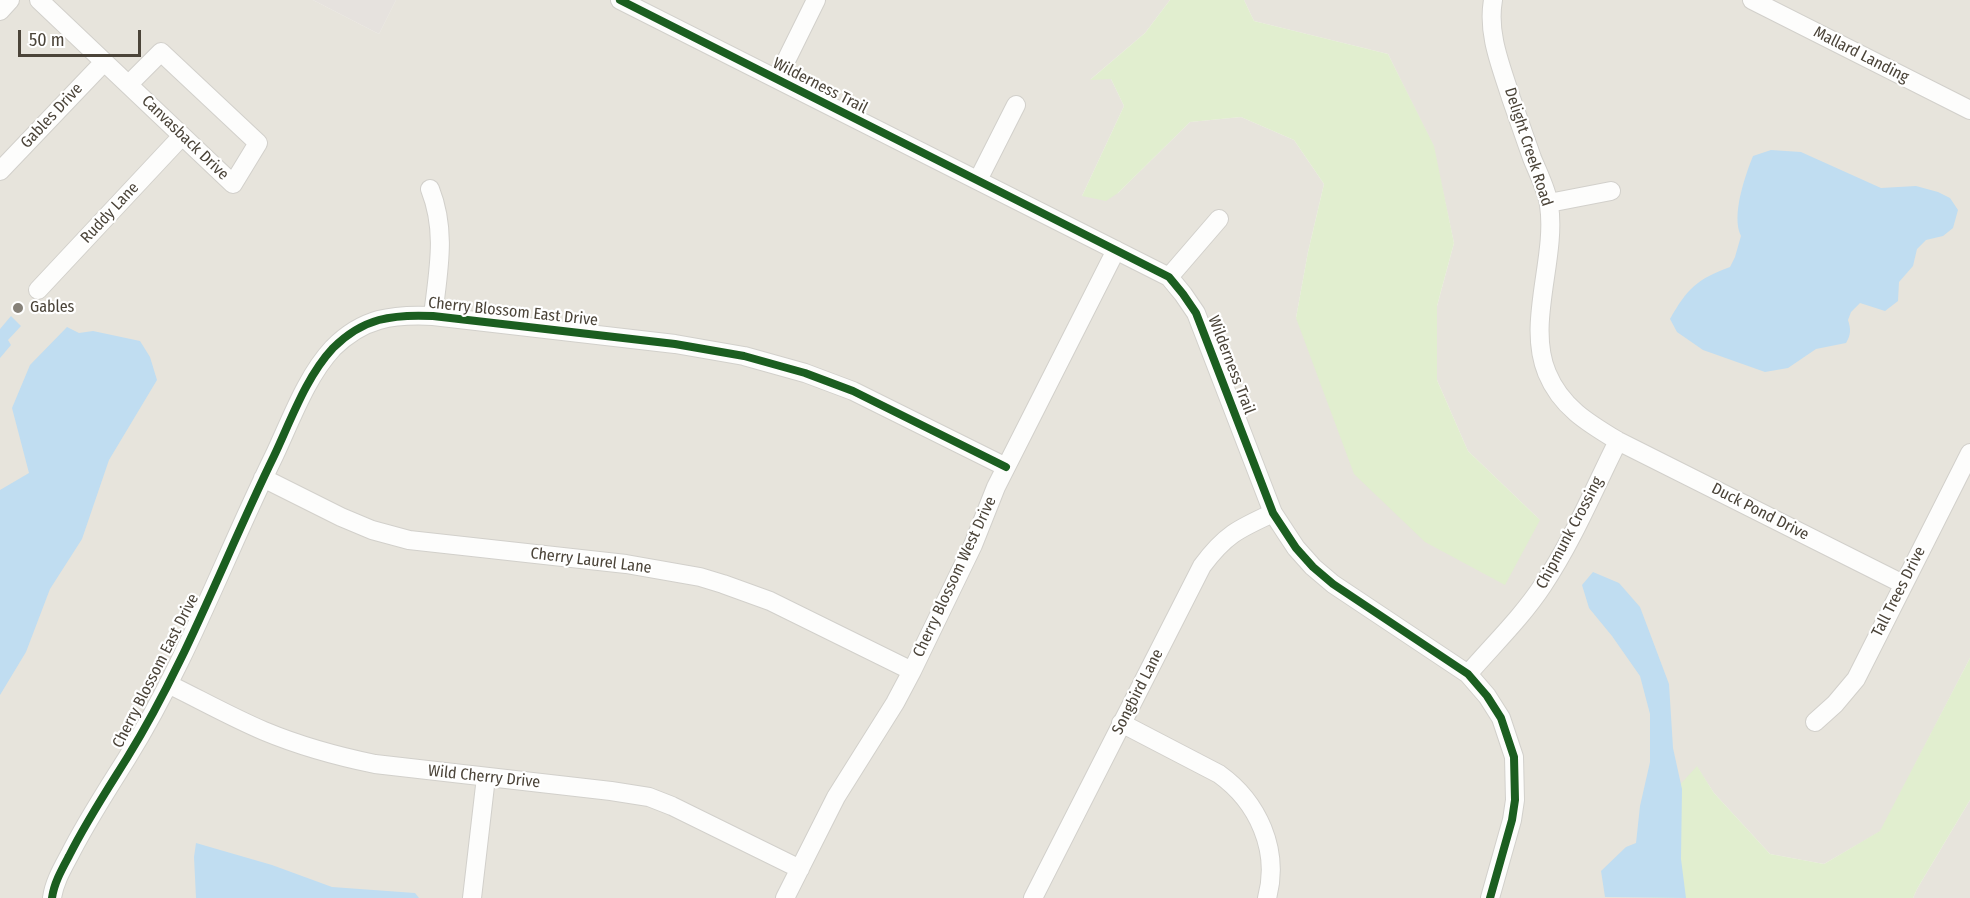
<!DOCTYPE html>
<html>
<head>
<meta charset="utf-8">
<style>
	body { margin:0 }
	#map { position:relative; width:1970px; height:898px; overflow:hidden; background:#f4f2ee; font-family:"Fira Sans Condensed",sans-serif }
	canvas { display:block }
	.scale { position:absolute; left:18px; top:30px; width:123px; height:27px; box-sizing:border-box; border:3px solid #4b4439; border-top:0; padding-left:8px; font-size:18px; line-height:21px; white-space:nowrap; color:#4b4439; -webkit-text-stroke:4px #fff; paint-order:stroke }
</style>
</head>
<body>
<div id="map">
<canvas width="1970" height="898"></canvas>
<div class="scale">50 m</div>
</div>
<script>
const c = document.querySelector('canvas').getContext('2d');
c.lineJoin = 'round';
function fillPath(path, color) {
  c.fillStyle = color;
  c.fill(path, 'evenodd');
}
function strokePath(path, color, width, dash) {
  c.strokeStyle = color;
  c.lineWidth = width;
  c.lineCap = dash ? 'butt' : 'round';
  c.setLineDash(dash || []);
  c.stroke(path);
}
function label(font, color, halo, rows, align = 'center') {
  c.font = font + ' "Fira Sans Condensed",sans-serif';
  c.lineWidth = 4.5;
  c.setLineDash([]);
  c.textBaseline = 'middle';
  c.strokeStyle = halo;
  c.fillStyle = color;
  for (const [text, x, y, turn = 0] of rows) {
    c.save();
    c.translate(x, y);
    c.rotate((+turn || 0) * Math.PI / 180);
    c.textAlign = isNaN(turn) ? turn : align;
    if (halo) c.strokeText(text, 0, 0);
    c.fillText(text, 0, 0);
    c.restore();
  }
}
fillPath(new Path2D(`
	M 0,0 L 313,0 L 379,34 L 396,0 L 1170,0 L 1145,33 L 1091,79 L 1111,79 L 1124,106 L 1082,196 L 1118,193 L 1190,122 L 1241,117 L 1294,140 L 1324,184 L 1308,252 L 1296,318 L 1540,520 L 1468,451 L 1437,380 L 1437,306 L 1454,243 L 1433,146 L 1388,54 L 1254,21 L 1244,0 L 1970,0 L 1970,658 L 1881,831 L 1824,864 L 1770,854 L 1714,793 L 1697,767 L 1651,898 L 0,898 Z
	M 1970,800 L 1970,898 L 1913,898 L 1917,889 Z`), '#e7e4dc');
fillPath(new Path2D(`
	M 313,0 L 396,0 L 379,34 Z`), '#e6e2de');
fillPath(new Path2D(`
	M 1170,0 L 1244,0 L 1254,21 L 1388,54 L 1434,146 L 1454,243 L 1437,306 L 1437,380 L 1468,451 L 1540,520 L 1505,585 L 1425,542 L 1354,474 L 1296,318 L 1308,252 L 1324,184 L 1294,140 L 1241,117 L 1190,122 L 1118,193 L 1106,201 L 1082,196 L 1124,106 L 1111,79 L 1090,80 L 1145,33 Z
	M 1970,658 L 1970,800 L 1917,889 L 1913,898 L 1651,898 L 1666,800 L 1697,766 L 1714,793 L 1770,854 L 1824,864 L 1880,831 Z`), '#e1eecf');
fillPath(new Path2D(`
	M 1771,150 L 1801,152 L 1881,188 L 1916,186 L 1938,192 L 1950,198 L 1958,210 L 1953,228 L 1943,236 L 1926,240 L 1917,249 L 1913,266 L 1899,282 L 1898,301 L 1885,311 L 1860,303 L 1851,312 L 1848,320 C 1851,329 1851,335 1846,343 L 1816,349 L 1788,368 L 1765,372 L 1703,350 L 1677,332 L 1670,319 C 1687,289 1697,279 1730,267 L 1735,257 L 1741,236 C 1731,216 1745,176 1753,156 Z
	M 11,316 L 21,326 L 8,340 L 11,345 L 0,358 L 0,329 Z
	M 67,327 L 79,333 L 93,331 L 140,341 L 150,357 L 157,380 L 109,460 L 82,539 L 50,589 L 26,652 L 0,695 L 0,490 L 29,473 L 12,408 L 30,365 Z
	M 1593,572 L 1619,583 L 1640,607 L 1669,684 L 1673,748 L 1682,789 L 1681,859 L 1686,898 L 1605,897 L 1601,871 L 1626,847 L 1636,843 L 1640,806 L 1650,762 L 1650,714 L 1640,676 L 1612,636 L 1589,608 L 1582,585 Z
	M 196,843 L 272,865 L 332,887 L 415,893 L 419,898 L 196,898 L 194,857 Z`), '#c0ddf1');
const minor = new Path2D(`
	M 39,0 L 233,184 L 258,143 L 161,52 L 129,84
	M 620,0 L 1169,277 L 1183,294 L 1196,313 L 1273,513 L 1296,548 L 1313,567 L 1333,584 L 1468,674 L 1487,696 L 1501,718 L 1514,757 L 1515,800 L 1512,820 L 1490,898
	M 1493,0 C 1487,34 1501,66 1511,98 C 1518,118 1525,138 1532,158 C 1538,173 1547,190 1549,205 C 1557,258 1526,323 1547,373 C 1561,407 1588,423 1618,441 L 1903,584
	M 1752,0 L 1970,110
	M 0,11 L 10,0
	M 777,79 L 816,0
	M 0,171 L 104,62
	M 978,180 L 1016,105
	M 430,189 C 447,232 438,271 433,316
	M 1549,203 L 1611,191
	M 1169,277 L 1219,219
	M 38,290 L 182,136
	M 263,478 L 341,517 L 372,530 L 409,540 L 626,564 L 700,577 L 723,584 L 770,601 L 912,671
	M 1468,674 C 1493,645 1522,617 1543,585 C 1573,540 1594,489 1618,441
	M 168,684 C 199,699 231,717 264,731 C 300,746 336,756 375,764 L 611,791 L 649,797 L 672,806 L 800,869
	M 1815,722 L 1835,704 L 1856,679 L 1970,453
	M 1121,723 L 1219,774 C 1258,802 1280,850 1267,898
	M 52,898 C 54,883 62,869 69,856 C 86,822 107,790 127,758 C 186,663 225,556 274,456 C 291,420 306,377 333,348 C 363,318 392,314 433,316 L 675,344 L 744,356 L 805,373 L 853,391 L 1006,467
	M 472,898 L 486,777
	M 785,898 L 836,797 L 895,703 L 912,671 L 973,545 L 996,487 L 1116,250
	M 1033,898 L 1202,566 C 1225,535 1238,529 1273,513`);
strokePath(minor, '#d2d0cb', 20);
strokePath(minor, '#fdfdfc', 18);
strokePath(new Path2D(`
	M 620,0 L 1169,277 L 1183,294 L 1196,313 L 1273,513 L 1296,548 L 1313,567 L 1333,584 L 1468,674 L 1487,696 L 1501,718 L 1514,757 L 1515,800 L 1512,820 L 1490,898
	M 52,898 C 54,883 62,869 69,856 C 86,822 107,790 127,758 C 186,663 225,556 274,456 C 291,420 306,377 333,348 C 363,318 392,314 433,316 L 675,344 L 744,356 L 805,373 L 853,391 L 1006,467`), '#1b5e20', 8);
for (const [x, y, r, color] of [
	[18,308,6,"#868178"]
]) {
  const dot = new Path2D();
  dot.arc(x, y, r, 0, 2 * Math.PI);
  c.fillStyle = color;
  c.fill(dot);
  strokePath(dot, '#fff', 2);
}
label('16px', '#4b4439', '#fff', [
	["Mallard Landing",1861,55,27],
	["Wilderness Trail",820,86,27],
	["Gables Drive",52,116,-47],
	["Canvasback Drive",185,138,44],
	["Delight Creek Road",1528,147,72],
	["Ruddy Lane",110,213,-47],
	["Cherry Blossom East Drive",513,312,6],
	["Wilderness Trail",1231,365,69],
	["Duck Pond Drive",1760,512,27],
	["Chipmunk Crossing",1570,533,-62],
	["Cherry Laurel Lane",591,561,7],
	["Cherry Blossom West Drive",955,577,-65],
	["Tall Trees Drive",1899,592,-63],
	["Cherry Blossom East Drive",156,671,-63],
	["Songbird Lane",1138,692,-63],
	["Wild Cherry Drive",484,777,6]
]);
label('16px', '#4b4439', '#fff', [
	["Gables",30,308]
], 'left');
</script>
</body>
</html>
